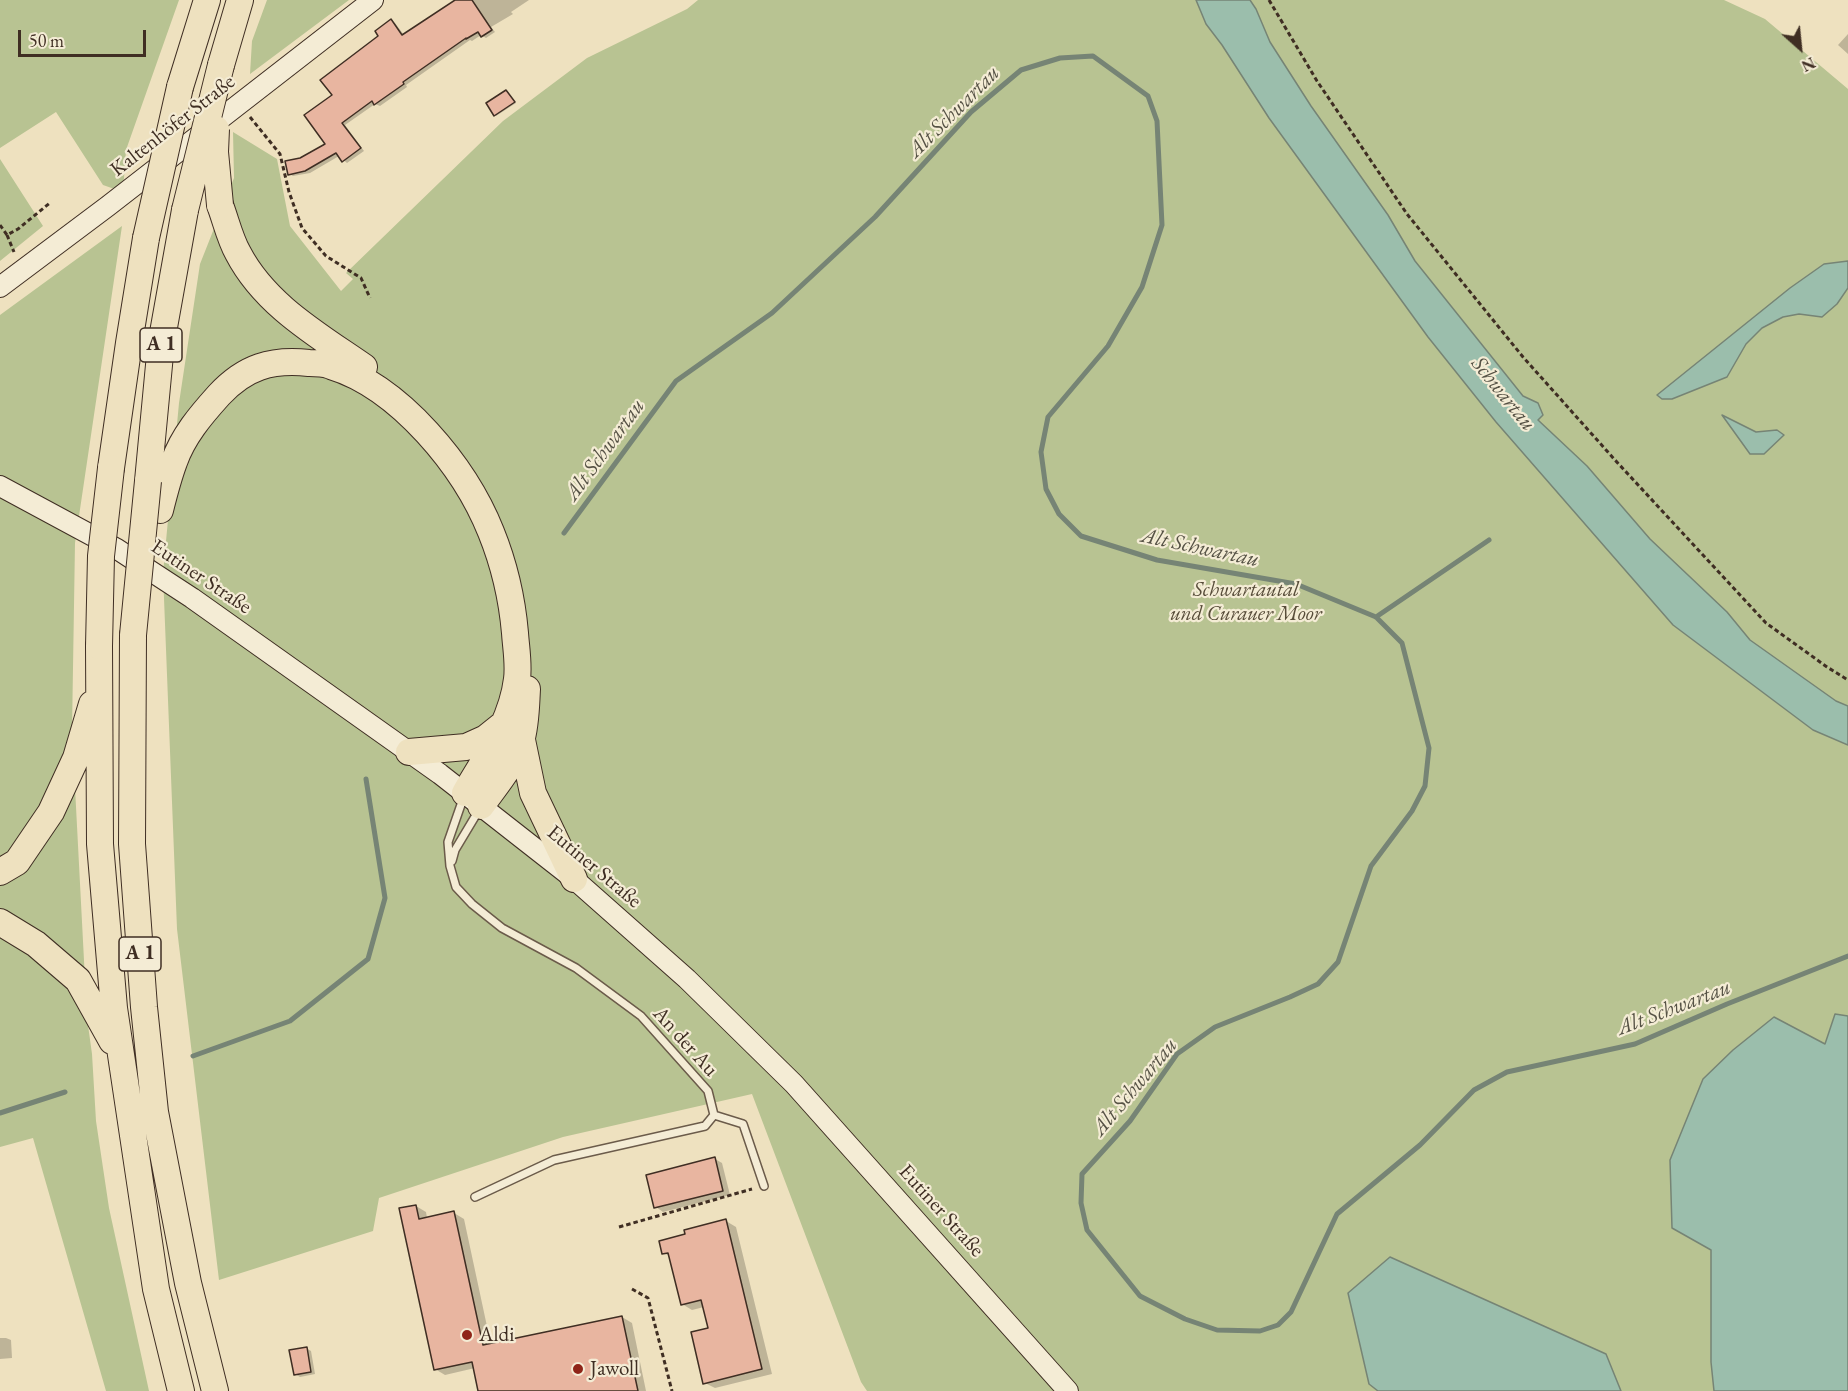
<!DOCTYPE html>
<html>
<head>
<meta charset="utf-8">
<style>
	body { margin:0 }
	#map { position:relative; width:1848px; height:1391px; overflow:hidden; background:#eee1bf; font-family:"EB Garamond",serif }
	canvas { display:block }
	.north { position:absolute; left:1770px; top:18px; width:60px; height:60px; -webkit-text-stroke:4px #f4ecd5; paint-order:stroke; rotate:153deg; font-size:16px; font-weight:700; line-height:24px; text-align:center; color:#3f2e23 }
	.north::after { content:''; display:block; margin:auto; width:21px; height:27px; background:#3f2e23; clip-path:polygon(50% 0,100% 100%,50% 72%,0 100%) }
	.scale { position:absolute; left:18px; top:30px; width:128px; height:27px; box-sizing:border-box; border:3px solid #3f2e23; border-top:0; padding-left:8px; font-size:18px; line-height:21px; white-space:nowrap; color:#3f2e23; -webkit-text-stroke:4px #f4ecd5; paint-order:stroke }
</style>
</head>
<body>
<div id="map">
<canvas width="1848" height="1391"></canvas>
<div class="north">N</div>
<div class="scale">50 m</div>
</div>
<script>
const c = document.querySelector('canvas').getContext('2d');
c.lineJoin = 'round';
function fillPath(path, color) {
  c.fillStyle = color;
  c.fill(path, 'evenodd');
}
function strokePath(path, color, width, dash) {
  c.strokeStyle = color;
  c.lineWidth = width;
  c.lineCap = dash ? 'butt' : 'round';
  c.setLineDash(dash || []);
  c.stroke(path);
}
function label(font, color, halo, rows, align = 'center') {
  c.font = font + ' "EB Garamond",serif';
  c.lineWidth = 4.5;
  c.setLineDash([]);
  c.textBaseline = 'middle';
  c.strokeStyle = halo;
  c.fillStyle = color;
  for (const [text, x, y, turn = 0] of rows) {
    c.save();
    c.translate(x, y);
    c.rotate((+turn || 0) * Math.PI / 180);
    c.textAlign = isNaN(turn) ? turn : align;
    if (halo) c.strokeText(text, 0, 0);
    c.fillText(text, 0, 0);
    c.restore();
  }
}
fillPath(new Path2D(`
	M 0,0 L 179,0 L 126,150 L 123,192 L 103,185 L 56,112 L 0,148 Z
	M 267,0 L 349,0 L 250,74 L 252,41 Z
	M 698,0 L 1724,0 L 1765,19 L 1848,89 L 1848,1391 L 867,1391 L 861,1382 L 752,1094 L 563,1137 L 379,1198 L 373,1231 L 219,1280 L 177,929 L 163,573 L 179,403 L 200,264 L 234,178 L 233,132 L 277,159 L 290,226 L 341,291 L 353,279 L 346,273 L 503,121 L 587,58 L 687,9 Z
	M 0,159 L 43,226 L 0,261 Z
	M 122,226 L 75,543 L 72,730 L 87,1018 L 92,1054 L 96,1121 L 109,1208 L 149,1391 L 106,1391 L 33,1138 L 0,1147 L 0,315 Z`), '#b8c392');
const water = new Path2D(`
	M 1196,0 L 1250,0 L 1256,9 L 1270,42 L 1311,106 L 1388,215 L 1415,261 L 1523,396 L 1538,403 L 1543,415 L 1538,420 L 1587,466 L 1650,539 L 1727,612 L 1750,640 L 1836,701 L 1848,706 L 1848,745 L 1813,730 L 1673,625 L 1496,422 L 1428,337 L 1269,118 L 1222,45 L 1206,24 Z
	M 1848,261 L 1848,288 L 1837,304 L 1822,317 L 1799,314 L 1783,317 L 1762,328 L 1746,344 L 1727,377 L 1672,399 L 1662,399 L 1657,395 L 1790,288 L 1824,264 Z
	M 1722,415 L 1756,432 L 1777,430 L 1784,435 L 1764,454 L 1750,454 Z
	M 1835,1014 L 1848,1016 L 1848,1391 L 1714,1391 L 1711,1362 L 1711,1250 L 1672,1228 L 1670,1160 L 1703,1079 L 1733,1050 L 1774,1017 L 1825,1044 Z
	M 1390,1257 L 1606,1354 L 1621,1391 L 1378,1391 L 1369,1384 L 1348,1293 Z`);
fillPath(water, '#9bbeac');
strokePath(water, '#768475', 1.5);
fillPath(new Path2D(`
	M 458,0 L 529,0 L 511,12 L 513,14 L 491,27 L 495,32 L 486,38 L 481,35 L 472,41 L 470,40 L 406,85 L 407,87 L 380,106 L 375,104 L 345,125 L 364,151 L 347,163 L 339,156 L 310,173 L 293,176 L 289,174 L 301,160 L 328,145 L 334,95 L 391,21 L 395,23 L 404,35 Z
	M 1848,34 L 1848,54 L 1838,45 Z
	M 508,93 L 516,103 L 496,116 L 495,115 Z
	M 715,1159 L 722,1163 L 730,1195 L 663,1212 L 656,1207 Z
	M 416,1206 L 426,1212 L 427,1218 L 454,1213 L 464,1219 L 491,1345 L 622,1317 L 632,1323 L 646,1391 L 480,1391 L 475,1368 L 445,1375 L 435,1369 Z
	M 726,1221 L 736,1227 L 772,1374 L 715,1388 L 705,1383 L 709,1329 L 704,1307 L 692,1310 L 682,1304 L 671,1257 L 664,1253 L 687,1236 Z
	M 0,1338 L 6,1338 L 11,1340 L 12,1358 L 0,1359 Z
	M 306,1348 L 311,1351 L 315,1374 L 300,1377 L 295,1374 Z`), '#0003');
strokePath(new Path2D(`
	M 564,533 L 676,381 L 772,313 L 875,217 L 971,112 L 1021,70 L 1060,58 L 1093,56 L 1148,96 L 1157,121 L 1162,225 L 1142,287 L 1108,346 L 1048,417 L 1041,452 L 1046,489 L 1059,514 L 1081,536 L 1157,560 L 1296,584 L 1376,617 L 1402,643 L 1429,748 L 1425,786 L 1412,811 L 1371,866 L 1338,962 L 1318,984 L 1290,997 L 1215,1027 L 1177,1054 L 1130,1121 L 1082,1174 L 1081,1203 L 1087,1230 L 1140,1296 L 1185,1319 L 1217,1330 L 1260,1331 L 1278,1325 L 1291,1312 L 1337,1214 L 1420,1145 L 1474,1090 L 1507,1072 L 1635,1044 L 1727,1004 L 1848,956
	M 1376,617 L 1489,540
	M 193,1056 L 290,1021 L 368,959 L 385,898 L 366,779
	M 0,1113 L 65,1092`), '#768475', 5);
const building = new Path2D(`
	M 455,0 L 472,0 L 492,30 L 481,37 L 478,32 L 466,39 L 466,38 L 403,82 L 404,84 L 374,105 L 372,101 L 342,123 L 361,148 L 342,162 L 336,153 L 305,171 L 288,175 L 285,161 L 300,158 L 325,144 L 304,115 L 332,95 L 320,80 L 378,36 L 375,31 L 391,19 L 402,35 Z
	M 506,90 L 515,102 L 494,116 L 486,103 Z
	M 715,1157 L 723,1191 L 654,1208 L 646,1175 Z
	M 416,1205 L 419,1219 L 454,1211 L 483,1345 L 622,1316 L 638,1391 L 478,1391 L 472,1362 L 434,1370 L 399,1208 Z
	M 726,1219 L 762,1369 L 703,1384 L 691,1332 L 708,1328 L 701,1300 L 681,1305 L 668,1253 L 662,1254 L 659,1241 L 685,1234 L 684,1230 Z
	M 307,1347 L 311,1372 L 294,1375 L 289,1350 Z`);
fillPath(building, '#e8b5a0');
strokePath(building, '#3f2e23', 1.5);
const lane = new Path2D(`
	M 464,796 L 448,842 L 450,866 L 456,887 L 472,904 L 502,928 L 576,968 L 641,1016 L 708,1091 L 714,1115 L 705,1126 L 554,1160 L 475,1197
	M 452,861 L 455,850 L 479,810
	M 714,1115 L 743,1124 L 764,1186`);
const secondary = new Path2D(`
	M 0,287 L 108,206 L 373,0
	M 0,486 L 117,549 L 192,598 L 440,774 L 574,879 L 687,979 L 794,1084 L 1068,1391`);
const highway = new Path2D(`
	M 221,65 L 240,0
	M 180,87 L 207,0
	M 220,205 C 226,221 230,239 238,253 C 265,305 318,335 364,367
	M 111,468 L 129,343 L 146,238
	M 148,481 L 161,344 L 185,210
	M 160,510 C 164,494 168,478 174,462 C 183,436 201,415 219,395 C 245,367 271,359 309,363 C 316,363 324,363 331,366 C 400,387 465,467 491,532 C 504,564 512,598 515,633 C 516,648 519,664 517,679 C 512,721 486,757 465,793
	M 133,635 L 132,844 L 144,1007 L 155,1112 L 188,1283 L 215,1391
	M 99,646 L 100,844 L 114,1008 L 156,1289 L 181,1391
	M 522,740 L 533,793 L 574,879
	M 409,752 L 466,747 L 486,738 L 501,726
	M 481,806 C 496,785 513,766 521,741 C 526,725 526,706 527,689
	M 0,872 L 17,862 L 51,812 L 76,758 L 92,704
	M 0,922 L 36,944 L 78,980 L 112,1041`);
strokePath(lane, '#6b5b4a', 10);
strokePath(secondary, '#3f2e23', 22);
strokePath(highway, '#3f2e23', 28);
strokePath(new Path2D(`
	M 1269,0 L 1317,81 L 1407,214 L 1523,357 L 1615,460 L 1766,623 L 1827,667 L 1848,680
	M 250,117 L 280,154 L 289,192 L 302,228 L 326,256 L 361,278 L 370,298
	M 0,225 L 7,235 L 18,229 L 51,202
	M 7,235 L 14,252
	M 619,1227 L 752,1189
	M 632,1289 L 648,1298 L 672,1391`), '#3f2e23', 3, [4.5, 3]);
strokePath(lane, '#f4ecd5', 7);
strokePath(secondary, '#f4ecd5', 20);
strokePath(highway, '#eee1bf', 26);
const highwayBridge = new Path2D(`
	M 216,129 L 215,152 L 220,205
	M 185,210 L 221,65
	M 146,238 L 180,87
	M 133,635 L 148,481
	M 99,646 L 101,556 L 111,468`);
strokePath(highwayBridge, '#3f2e23', 28, []);
strokePath(highwayBridge, '#eee1bf', 26);
for (const [x, y, r, color] of [
	[467,1335,6,"#8f2418"],
	[578,1369,6,"#8f2418"]
]) {
  const dot = new Path2D();
  dot.arc(x, y, r, 0, 2 * Math.PI);
  c.fillStyle = color;
  c.fill(dot);
  strokePath(dot, '#f4ecd5', 2);
}
for (const [x, y, w] of [
	[161,345,42],
	[140,954,42]
]) {
  const box = new Path2D();
  box.roundRect(x - w / 2, y - 17, w, 34, 4.5);
  c.fillStyle = '#f4ecd5';
  c.fill(box);
  strokePath(box, '#3f2e23', 1.5);
}
label('bold 20px', '#3f2e23', null, [
	["A 1",161,345],
	["A 1",140,954]
]);
label('21px', '#3f2e23', '#f4ecd5', [
	["Kaltenhöfer Straße",173,126,-38],
	["Eutiner Straße",201,577,34],
	["Eutiner Straße",594,867,40],
	["An der Au",685,1042,48],
	["Eutiner Straße",941,1211,48]
]);
label('italic 21px', '#574c39', '#f4ecd5', [
	["Schwartautal",1246,590],
	["und Curauer Moor",1246,614]
]);
label('21px', '#3f2e23', '#f4ecd5', [
	["Aldi",479,1335],
	["Jawoll",590,1369]
], 'left');
label('italic 22px', '#565245', '#f4ecd5', [
	["Alt Schwartau",954,112,-45],
	["Schwartau",1503,394,51],
	["Alt Schwartau",605,450,-54],
	["Alt Schwartau",1200,548,12],
	["Alt Schwartau",1674,1008,-21],
	["Alt Schwartau",1135,1087,-50]
]);
</script>
</body>
</html>
